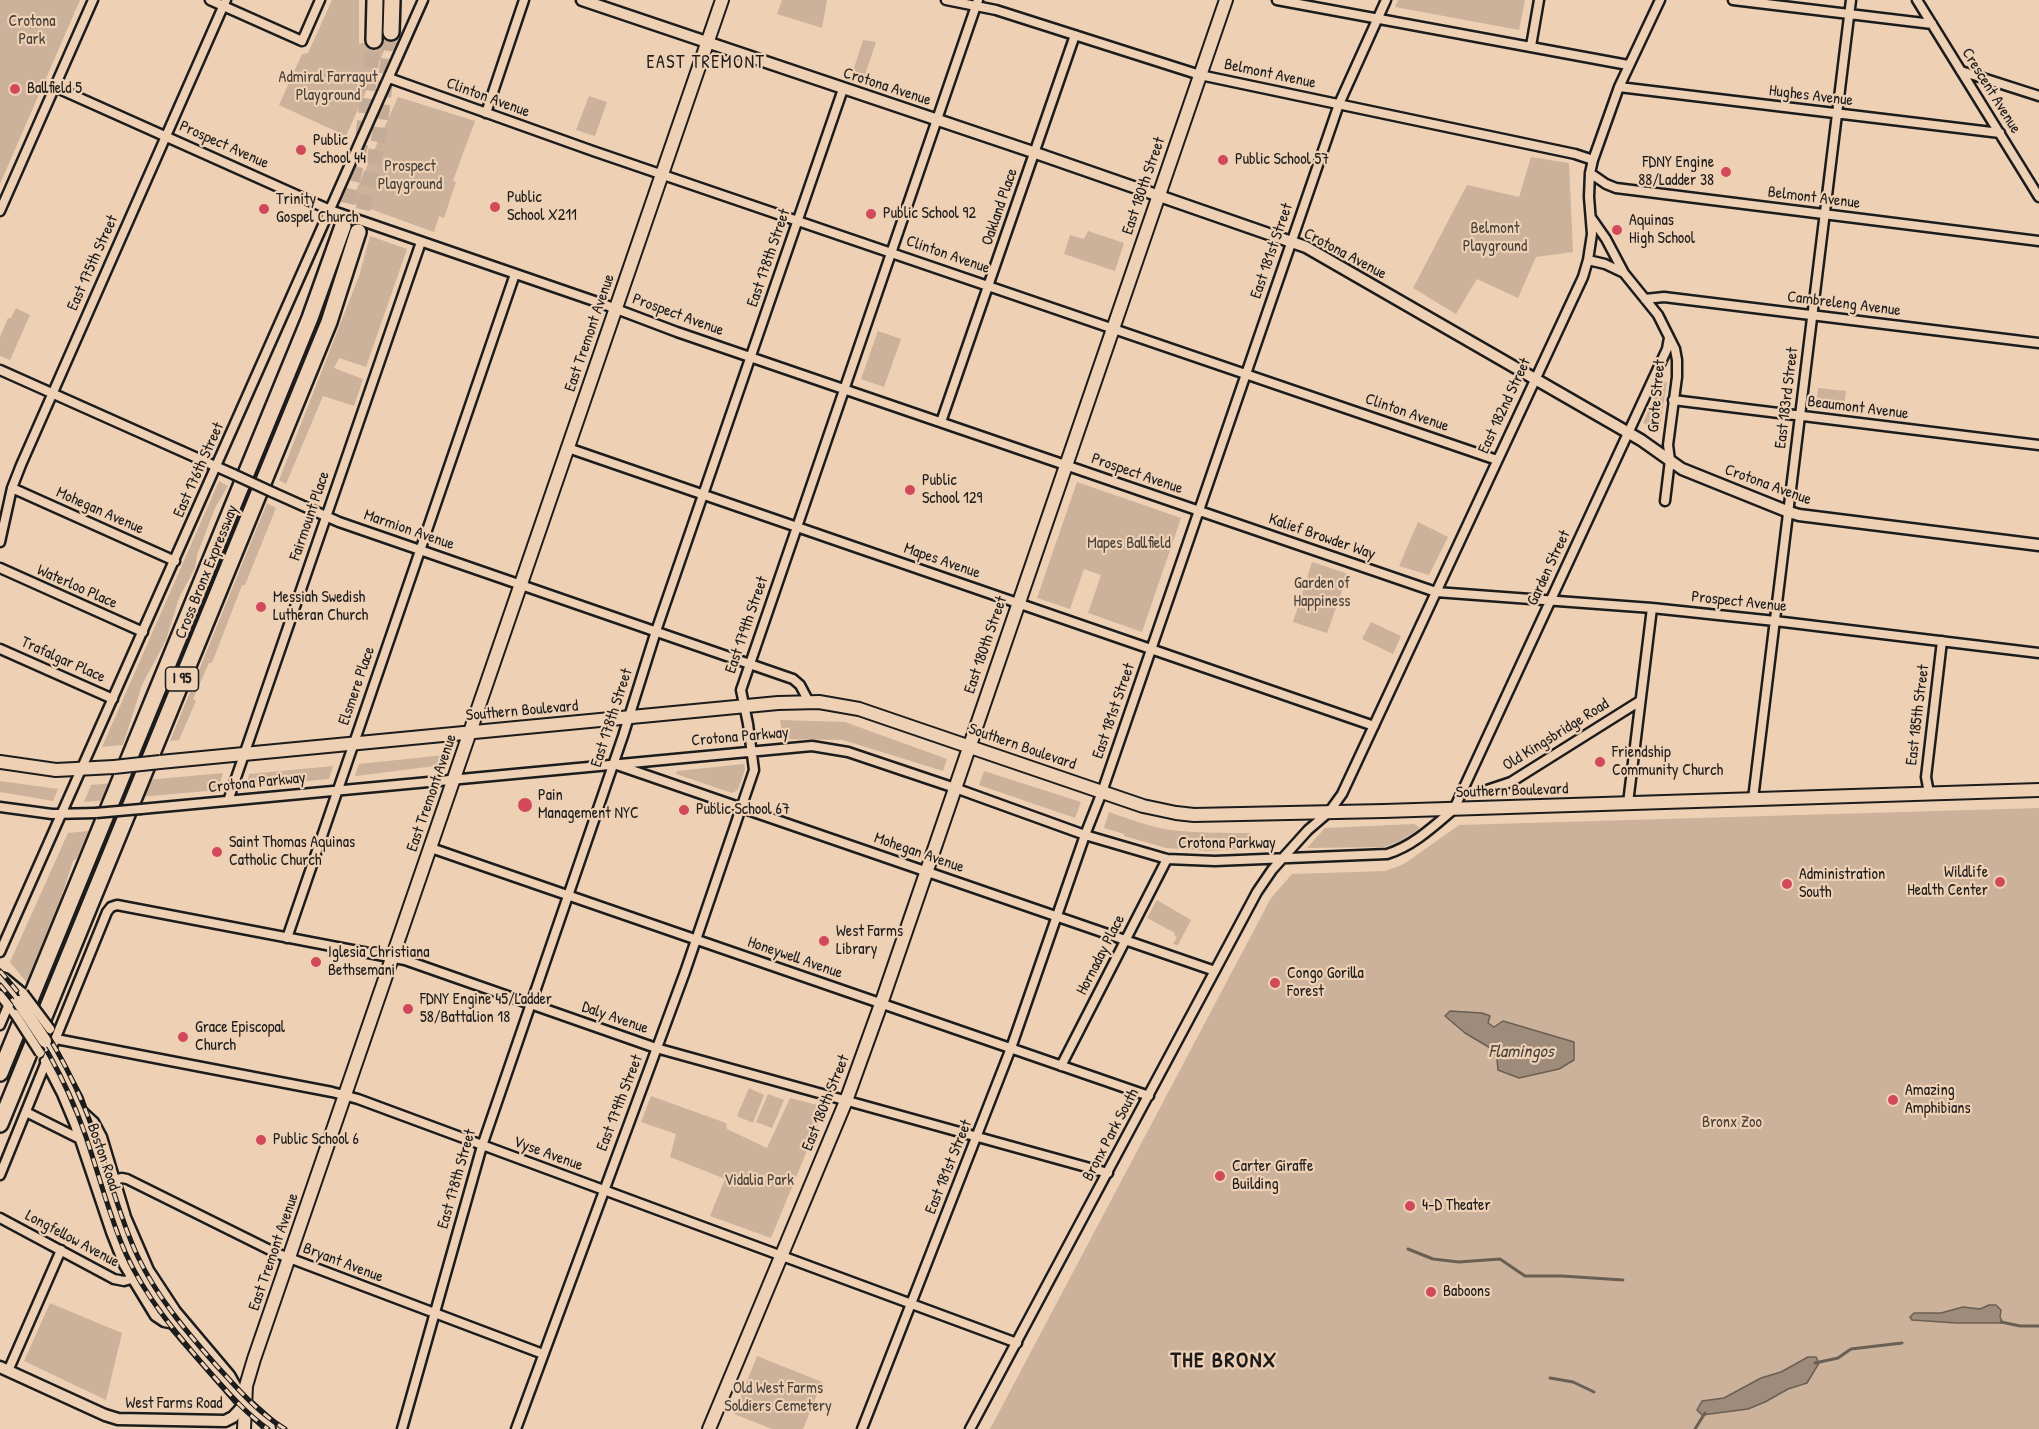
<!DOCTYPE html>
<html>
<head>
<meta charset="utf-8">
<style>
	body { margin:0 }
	canvas { display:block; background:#eed0b4 }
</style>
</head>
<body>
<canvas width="2039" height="1429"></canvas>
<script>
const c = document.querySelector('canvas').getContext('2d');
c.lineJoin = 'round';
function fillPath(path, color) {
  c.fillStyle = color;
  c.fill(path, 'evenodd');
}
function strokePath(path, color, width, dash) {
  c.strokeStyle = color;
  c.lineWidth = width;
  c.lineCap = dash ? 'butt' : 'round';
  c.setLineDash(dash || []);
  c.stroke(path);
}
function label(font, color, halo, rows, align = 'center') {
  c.font = font + ' "Patrick Hand",sans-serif';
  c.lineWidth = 4.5;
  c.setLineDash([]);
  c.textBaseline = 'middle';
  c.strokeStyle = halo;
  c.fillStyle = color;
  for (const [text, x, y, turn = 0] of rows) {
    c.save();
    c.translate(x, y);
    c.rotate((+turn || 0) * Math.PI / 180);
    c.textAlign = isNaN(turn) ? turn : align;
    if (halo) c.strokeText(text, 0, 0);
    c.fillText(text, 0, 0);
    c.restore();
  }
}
fillPath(new Path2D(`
	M 0,0 L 80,0 L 0,184 Z
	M 332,0 L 359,0 L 359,44 C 378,39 390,35 402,17 L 390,45 L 387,44 L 346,136 L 279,105 L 302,54 L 308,53 Z
	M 782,0 L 827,0 L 822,28 L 777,14 Z
	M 1398,0 L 1525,0 L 1519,30 L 1395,7 Z
	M 863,40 L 876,42 L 863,81 L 851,77 Z
	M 589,96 L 607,102 L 595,136 L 576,130 Z
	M 398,97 L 475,121 L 453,181 L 456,182 L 444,218 L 439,216 L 434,232 L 351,202 Z
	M 1531,157 L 1569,163 L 1573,252 L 1536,257 L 1518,298 L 1477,279 L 1456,314 L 1413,288 L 1467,185 L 1519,197 Z
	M 1088,231 L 1124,243 L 1115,271 L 1064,254 L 1070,235 L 1084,239 Z
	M 370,236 L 407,249 L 366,367 L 339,358 L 334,368 L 363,379 L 354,406 L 323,396 L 286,484 L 279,480 L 359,276 Z
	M 16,308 L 30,315 L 10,360 L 0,356 L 0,337 L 8,318 L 11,318 Z
	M 878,331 L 901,339 L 884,387 L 861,379 Z
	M 1661,382 L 1667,382 L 1659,432 L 1643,423 Z
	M 1818,388 L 1846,391 L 1844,409 L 1816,406 Z
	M 219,481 L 228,486 L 215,508 L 197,555 L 195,568 L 179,598 L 166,640 L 142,685 L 123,745 L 102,747 Z
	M 1077,482 L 1181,518 L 1142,632 L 1088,613 L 1101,575 L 1084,569 L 1070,609 L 1037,598 Z
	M 267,503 L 276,508 L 245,585 L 242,585 L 212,663 L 209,663 L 193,699 L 196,701 L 179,740 L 170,741 Z
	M 1418,522 L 1448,537 L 1429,575 L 1399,566 Z
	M 1312,562 L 1348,574 L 1327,633 L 1293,622 Z
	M 1371,622 L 1401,636 L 1393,654 L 1362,639 Z
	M 780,720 L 845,722 L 947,759 L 943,771 L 843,740 L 783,739 Z
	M 444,755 L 443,765 L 355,776 L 359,764 Z
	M 744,764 L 745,769 L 738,790 L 732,793 L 676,774 L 677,771 Z
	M 333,766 L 329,779 L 246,787 L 249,774 Z
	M 984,771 L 1081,802 L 1075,818 L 979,785 Z
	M 223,773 L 218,790 L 84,802 L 91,785 Z
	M 0,781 L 58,789 L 53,801 L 0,792 Z
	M 2039,808 L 2039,1429 L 990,1429 L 1271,898 L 1292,874 L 1385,871 L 1404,864 L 1459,825 Z
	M 1109,812 C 1129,819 1150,827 1171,830 C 1197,833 1224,833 1250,833 L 1251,849 L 1209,851 L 1166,848 L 1124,836 L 1124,834 L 1104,828 Z
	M 1414,824 L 1419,827 L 1418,830 L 1398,842 L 1384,847 L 1307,848 L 1325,828 Z
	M 89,831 L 77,858 L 73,861 L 59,904 L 27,983 L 10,962 L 68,833 Z
	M 1157,900 L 1191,920 L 1178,945 L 1173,944 L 1177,937 L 1174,935 L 1175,933 L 1147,918 Z
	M 749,1088 L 764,1095 L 753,1123 L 737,1116 Z
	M 768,1094 L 784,1100 L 772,1128 L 756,1122 Z
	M 651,1096 L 726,1123 L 727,1129 L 767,1148 L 790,1098 L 825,1107 L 771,1238 L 710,1216 L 725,1179 L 670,1157 L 676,1134 L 641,1122 Z
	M 50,1303 L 122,1333 L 106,1400 L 24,1361 Z
	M 757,1356 L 822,1382 L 803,1429 L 772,1429 L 734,1414 Z`), '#ccb29b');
const water = new Path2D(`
	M 1450,1011 L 1482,1013 L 1490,1016 L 1488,1023 L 1494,1027 L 1503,1021 L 1574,1042 L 1574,1060 L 1559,1069 L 1519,1078 L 1498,1070 L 1497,1059 L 1492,1049 L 1465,1033 L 1445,1016 Z
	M 1989,1305 L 1996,1305 L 2001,1310 L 2000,1317 L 2003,1323 L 1957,1323 L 1912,1320 L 1910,1317 L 1914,1313 L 1941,1313 L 1963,1307 L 1980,1309 Z
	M 1808,1357 L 1816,1357 L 1819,1363 L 1807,1383 L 1788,1389 L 1765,1402 L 1748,1409 L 1702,1415 L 1697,1410 L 1702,1401 L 1724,1398 L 1761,1378 L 1781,1372 Z`);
fillPath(water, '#9e8b7a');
strokePath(water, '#6a5f54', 1.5);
strokePath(new Path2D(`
	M 1408,1249 L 1433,1259 L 1459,1262 L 1500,1259 L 1525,1276 L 1562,1276 L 1623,1280
	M 2001,1322 L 2020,1326 L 2039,1326
	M 1815,1363 L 1838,1358 L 1851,1349 L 1902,1343
	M 1550,1378 L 1573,1382 L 1594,1392
	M 1695,1429 L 1705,1413`), '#6a5f54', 3);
strokePath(new Path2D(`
	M 343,226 L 363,134 L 374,40
	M 358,232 L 379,137 L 391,32`), '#c4ac96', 15, [15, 8]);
const minor = new Path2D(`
	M 210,0 L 302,41 L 320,0
	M 946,0 L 996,10 L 1200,75 L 1575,154 L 1593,160
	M 1277,0 L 1628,65
	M 1733,0 L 1932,24
	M 1917,0 L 2039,197
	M 1531,46 L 1539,0
	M 1961,71 L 2039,96
	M 389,78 L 593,151 L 1497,460
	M 55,87 L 330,210 L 603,304 L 677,332 L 1436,592 L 1652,608 L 1775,621 L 2039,653
	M 1619,87 L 2000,133
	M 486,113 L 524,0
	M 1590,173 L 1606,184 L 1616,188 L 2039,241
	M 0,211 L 93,0
	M 1592,219 L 1606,239 L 1624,273
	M 1588,260 L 1605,264 L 1624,273 L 1658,315 L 1675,349 L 1677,360 L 1677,377 L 1668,445 L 1670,460 L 1665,501
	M 1645,299 L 1664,297 L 2039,343
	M 0,370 L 233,474
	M 1673,400 L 2039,445
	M 941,422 L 1075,35
	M 568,448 L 1374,726
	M 12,488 L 175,561
	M 272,492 L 339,522 L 793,679 L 800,685 L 809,702
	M 0,542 L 12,488 L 21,465 L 226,0
	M 0,568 L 143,632
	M 0,649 L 113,699
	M 617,765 L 1215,971
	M 1487,790 L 1511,782 L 1640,701
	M 1929,793 L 1926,777 L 1942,641
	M 1753,799 L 1851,0
	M 228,801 L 421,242
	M 1628,803 L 1652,608
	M 0,807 L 52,814 L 96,813
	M 141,809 L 812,746 L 848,752 L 955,788 L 1085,835 L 1167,859 L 1215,861 L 1387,854 C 1413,846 1434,826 1454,809 L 1667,349 L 1669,338
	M 431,848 L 1149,1096
	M 287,938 L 515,274
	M 0,952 L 423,0
	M 5,978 L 23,993
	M 0,995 L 15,1014
	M 0,1025 L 8,1006
	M 56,1039 L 332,1092 L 358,1099 L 1017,1343
	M 45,1061 L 62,1094 L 75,1125 L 111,1232 L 124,1265 L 155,1316 L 164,1322 L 174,1324
	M 1061,1066 L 1167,859
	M 81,1110 L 94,1122 L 102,1137 L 126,1217 L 149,1270 L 176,1311 L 230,1375 L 243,1398
	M 26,1112 L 80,1139
	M 0,1175 L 107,912 L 111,907 L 117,905 L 405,960 L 656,1048 L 1108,1173
	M 105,1182 L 122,1178 L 127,1179 L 276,1253 L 543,1354
	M 0,1218 L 114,1279 L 124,1281 L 131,1279
	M 8,1371 L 61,1250
	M 402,1429 L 482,1146 L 623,736 L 656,631 L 843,89
	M 516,1429 L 685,972 L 754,770 L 748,724 L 741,690 L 978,0
	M 862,1429 L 1011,1048 L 1085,835 L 1102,792 L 1339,104 L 1386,0
	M 970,1429 L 1257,892 L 1272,870 L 1308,830 L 1329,812 L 1342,794 L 1583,277 L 1588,260 L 1592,234 L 1589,197 L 1590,173 L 1593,160 L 1619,87 L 1660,0`);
const tertiary = new Path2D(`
	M 582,0 L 1027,150 L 1306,247 L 1641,440 L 1682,469 L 1789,512 L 1799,515 L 2039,545
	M 0,1367 L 105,1415 L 118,1419 L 225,1421 L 233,1417 L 245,1404`);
const secondary = new Path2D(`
	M 0,762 L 56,770 L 114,767
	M 160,762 L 778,703 L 819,702 L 859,709 L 1143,806 L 1176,813 L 1194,815 L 1384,811 L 2039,790
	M 0,978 L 19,1002
	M 45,1041 L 76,1099 L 124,1237 L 141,1275 L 164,1311 L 185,1336 L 240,1399 L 268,1424 L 269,1429
	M 244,1429 L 246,1386 L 254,1359 L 722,0
	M 709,1429 L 846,1101 L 881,1004 L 1226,0`);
const motorway = new Path2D(`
	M 391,32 L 392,0
	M 374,40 L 375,0
	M 0,1073 L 310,318 L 343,226
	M 0,1124 L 329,322 L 358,232`);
strokePath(minor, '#1c1c1c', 13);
strokePath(tertiary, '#1c1c1c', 15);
strokePath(secondary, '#1c1c1c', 16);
strokePath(motorway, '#1c1c1c', 20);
strokePath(minor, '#eed0b4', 8);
strokePath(tertiary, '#eed0b4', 10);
strokePath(secondary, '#eed0b4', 12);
strokePath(motorway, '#eed0b4', 15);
const rail = new Path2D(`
	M 0,971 C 42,1018 73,1074 94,1132 C 109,1173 119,1217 138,1257 C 157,1297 186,1331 215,1364 C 237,1388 257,1412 285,1429
	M 0,985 C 37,1028 66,1080 85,1134 C 99,1174 109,1216 126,1254 C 146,1298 176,1333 207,1369 C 226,1390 244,1412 268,1429`);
strokePath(rail, '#1c1c1c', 5);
strokePath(rail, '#eed0b4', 3, [9]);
const minorBridge = new Path2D(`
	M 233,474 L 272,492
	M 96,813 L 141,809
	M 23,993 L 50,1029
	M 15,1014 L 40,1053`);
const secondaryBridge = new Path2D(`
	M 114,767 L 160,762
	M 19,1002 L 45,1041`);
strokePath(minorBridge, '#1c1c1c', 13, []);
strokePath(secondaryBridge, '#1c1c1c', 16, []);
strokePath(minorBridge, '#eed0b4', 8);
strokePath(secondaryBridge, '#eed0b4', 12);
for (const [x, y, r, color] of [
	[15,89,6,"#d1495b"],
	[301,150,6,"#d1495b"],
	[1223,160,6,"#d1495b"],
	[1726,172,6,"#d1495b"],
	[495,207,6,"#d1495b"],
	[264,209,6,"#d1495b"],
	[871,214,6,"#d1495b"],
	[1617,230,6,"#d1495b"],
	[910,490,6,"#d1495b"],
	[261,607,6,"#d1495b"],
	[1600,762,6,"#d1495b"],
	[525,805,8,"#d1495b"],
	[684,810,6,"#d1495b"],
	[217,852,6,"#d1495b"],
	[2000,882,6,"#d1495b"],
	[1787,884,6,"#d1495b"],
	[824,941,6,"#d1495b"],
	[316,962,6,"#d1495b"],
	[1275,983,6,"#d1495b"],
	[408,1009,6,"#d1495b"],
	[183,1037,6,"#d1495b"],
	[1893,1100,6,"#d1495b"],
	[261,1140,6,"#d1495b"],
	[1220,1176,6,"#d1495b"],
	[1410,1206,6,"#d1495b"],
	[1431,1292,6,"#d1495b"]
]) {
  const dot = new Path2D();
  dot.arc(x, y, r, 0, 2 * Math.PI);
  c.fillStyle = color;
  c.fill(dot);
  strokePath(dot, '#eed0b4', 2);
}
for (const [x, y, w] of [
	[182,679,33]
]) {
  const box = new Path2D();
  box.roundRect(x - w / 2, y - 12, w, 24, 4.5);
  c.fillStyle = '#eed0b4';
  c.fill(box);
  strokePath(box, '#1c1c1c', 1.5);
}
label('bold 15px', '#1c1c1c', null, [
	["I 95",182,679]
]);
label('16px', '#48423c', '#eed0b4', [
	["Crotona",32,22],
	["Park",32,40],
	["Admiral Farragut",328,78],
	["Playground",328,96],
	["Prospect",410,167],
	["Playground",410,185],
	["Belmont",1495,229],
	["Playground",1495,247],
	["Mapes Ballfield",1129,544],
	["Garden of",1322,584],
	["Happiness",1322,602],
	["Bronx Zoo",1732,1123],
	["Vidalia Park",759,1181],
	["Old West Farms",778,1389],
	["Soldiers Cemetery",778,1407]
]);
label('16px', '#1c1c1c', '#eed0b4', [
	["Belmont Avenue",1270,74,12],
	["Crotona Avenue",887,87,18],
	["Crescent Avenue",1991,91,58],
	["Hughes Avenue",1811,96,7],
	["Clinton Avenue",488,98,20],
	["Prospect Avenue",224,145,24],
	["East 180th Street",1144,186,-71],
	["Belmont Avenue",1814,198,7],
	["Oakland Place",1000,207,-71],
	["East 181st Street",1272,251,-71],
	["Crotona Avenue",1345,254,28],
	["Clinton Avenue",948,255,19],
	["East 178th Street",769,258,-71],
	["East 175th Street",93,263,-66],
	["Cambreleng Avenue",1844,304,7],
	["Prospect Avenue",678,315,20],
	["East Tremont Avenue",590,333,-71],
	["Grote Street",1657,396,-85],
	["East 183rd Street",1787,398,-83],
	["East 182nd Street",1505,406,-65],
	["Beaumont Avenue",1858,408,7],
	["Clinton Avenue",1407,413,19],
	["East 176th Street",199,470,-66],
	["Prospect Avenue",1137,474,19],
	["Crotona Avenue",1768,485,20],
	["Mohegan Avenue",100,511,24],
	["Fairmount Place",310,516,-71],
	["Marmion Avenue",409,530,19],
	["Kalief Browder Way",1322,537,19],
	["Mapes Avenue",942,561,19],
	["Garden Street",1549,568,-65],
	["Cross Bronx Expressway",207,572,-68],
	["Waterloo Place",77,587,24],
	["Prospect Avenue",1739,602,6],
	["East 179th Street",747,625,-71],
	["East 180th Street",986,645,-71],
	["Trafalgar Place",63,660,24],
	["Elsmere Place",357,686,-71],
	["Southern Boulevard",522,711,-5],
	["East 181st Street",1114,711,-71],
	["East 185th Street",1918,715,-83],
	["East 178th Street",612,718,-72],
	["Old Kingsbridge Road",1556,735,-32],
	["Crotona Parkway",740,737,-5],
	["Southern Boulevard",1022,747,19],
	["Crotona Parkway",257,783,-6],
	["Southern Boulevard",1512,791,-2],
	["East Tremont Avenue",432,793,-71],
	["Crotona Parkway",1227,844],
	["Mohegan Avenue",919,853,19],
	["Hornaday Place",1101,955,-63],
	["Honeywell Avenue",795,958,19],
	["Daly Avenue",615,1018,19],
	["East 179th Street",620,1103,-69],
	["East 180th Street",826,1103,-68],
	["Bronx Park South",1111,1135,-62],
	["Vyse Avenue",548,1154,20],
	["Boston Road",103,1157,71],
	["East 181st Street",949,1167,-68],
	["East 178th Street",457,1179,-74],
	["Longfellow Avenue",72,1239,28],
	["East Tremont Avenue",274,1252,-71],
	["Bryant Avenue",343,1263,21],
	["West Farms Road",174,1404]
]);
label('16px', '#1c1c1c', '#eed0b4', [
	["Ballfield 5",27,89],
	["Public",313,141],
	["School 44",313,159],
	["Public School 57",1235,160],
	["FDNY Engine",1714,163,"right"],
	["88/Ladder 38",1714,181,"right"],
	["Public",507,198],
	["School X211",507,216],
	["Trinity",276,200],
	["Gospel Church",276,218],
	["Public School 92",883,214],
	["Aquinas",1629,221],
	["High School",1629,239],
	["Public",922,481],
	["School 129",922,499],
	["Messiah Swedish",273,598],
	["Lutheran Church",273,616],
	["Friendship",1612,753],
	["Community Church",1612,771],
	["Pain",538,796],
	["Management NYC",538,814],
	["Public School 67",696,810],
	["Saint Thomas Aquinas",229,843],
	["Catholic Church",229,861],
	["Wildlife",1988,873,"right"],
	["Health Center",1988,891,"right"],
	["Administration",1799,875],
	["South",1799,893],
	["West Farms",836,932],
	["Library",836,950],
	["Iglesia Christiana",328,953],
	["Bethsemani",328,971],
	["Congo Gorilla",1287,974],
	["Forest",1287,992],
	["FDNY Engine 45/Ladder",420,1000],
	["58/Battalion 18",420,1018],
	["Grace Episcopal",195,1028],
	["Church",195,1046],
	["Amazing",1905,1091],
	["Amphibians",1905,1109],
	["Public School 6",273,1140],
	["Carter Giraffe",1232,1167],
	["Building",1232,1185],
	["4-D Theater",1422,1206],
	["Baboons",1443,1292]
], 'left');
c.letterSpacing = '1.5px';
label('18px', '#1c1c1c', '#eed0b4', [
	["EAST TREMONT",706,63]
]);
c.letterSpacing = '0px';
label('italic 18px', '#4a433d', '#eed0b4', [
	["Flamingos",1521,1052]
]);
c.letterSpacing = '1.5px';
label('bold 22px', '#1c1c1c', '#eed0b4', [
	["THE BRONX",1224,1361]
]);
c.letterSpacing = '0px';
</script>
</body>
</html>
